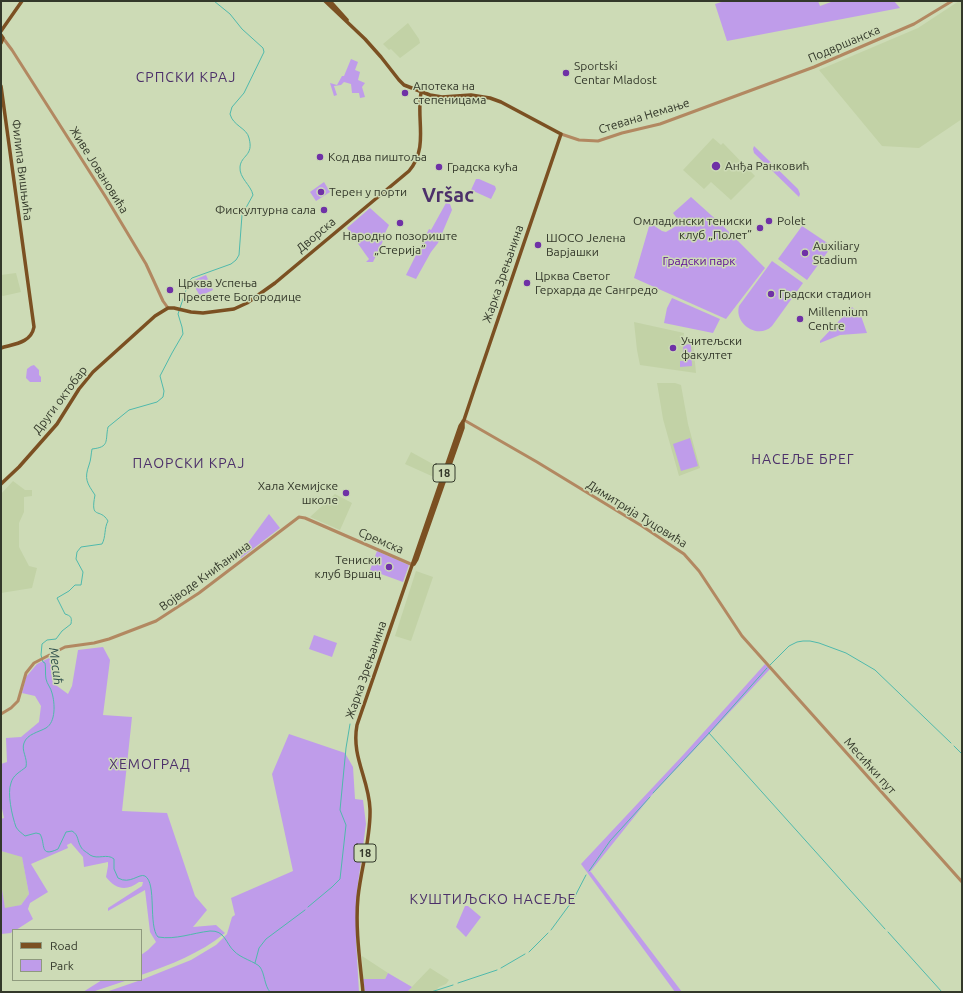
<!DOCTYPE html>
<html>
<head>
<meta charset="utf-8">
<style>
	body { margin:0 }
	#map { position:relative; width:963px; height:993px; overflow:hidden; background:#cddbb6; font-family:Ubuntu,sans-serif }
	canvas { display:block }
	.frame { position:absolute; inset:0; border:2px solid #33382a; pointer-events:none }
	.legend { position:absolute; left:12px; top:929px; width:130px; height:52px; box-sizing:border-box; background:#cddbb6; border:1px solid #8f9a7e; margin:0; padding:5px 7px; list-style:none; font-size:12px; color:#33382a }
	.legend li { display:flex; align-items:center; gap:8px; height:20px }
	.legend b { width:20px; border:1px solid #8f9a7e }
</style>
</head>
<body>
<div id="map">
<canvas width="963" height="993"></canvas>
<div class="frame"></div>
<ul class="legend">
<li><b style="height:5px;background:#7b5022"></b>Road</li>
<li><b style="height:11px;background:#bf9cea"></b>Park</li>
</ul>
</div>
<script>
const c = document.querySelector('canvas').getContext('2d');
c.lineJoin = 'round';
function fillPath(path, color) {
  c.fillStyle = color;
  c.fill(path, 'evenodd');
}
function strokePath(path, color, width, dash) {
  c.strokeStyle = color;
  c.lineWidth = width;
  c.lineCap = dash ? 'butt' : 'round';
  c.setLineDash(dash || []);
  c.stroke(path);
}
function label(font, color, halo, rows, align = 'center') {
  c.font = font + ' Ubuntu,sans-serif';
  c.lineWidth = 3;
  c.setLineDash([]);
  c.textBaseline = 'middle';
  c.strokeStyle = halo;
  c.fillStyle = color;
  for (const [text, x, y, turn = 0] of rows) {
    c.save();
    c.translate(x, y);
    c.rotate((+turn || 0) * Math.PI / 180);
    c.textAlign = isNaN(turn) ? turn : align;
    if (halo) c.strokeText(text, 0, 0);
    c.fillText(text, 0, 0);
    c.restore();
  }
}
fillPath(new Path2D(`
	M 959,1 L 962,1 L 962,119 L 919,148 L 882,146 L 819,70 L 918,28 Z
	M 408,23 L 419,39 L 420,43 L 400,58 L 391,49 L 389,50 L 383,44 Z
	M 713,138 L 721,145 L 723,143 L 755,176 L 731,200 L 711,182 L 704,189 L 683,170 Z
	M 16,273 L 21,292 L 3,296 L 1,295 L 1,275 Z
	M 634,322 L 684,333 L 683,341 L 693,341 L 696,373 L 640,365 L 637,350 Z
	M 657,383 L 675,383 L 681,385 L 688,424 L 700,468 L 679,476 L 663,419 Z
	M 411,452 L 440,468 L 436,478 L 405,464 Z
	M 13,481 L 25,490 L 32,490 L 32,496 L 24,497 L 24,512 L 19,523 L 19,547 L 29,566 L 37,568 L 32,588 L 1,593 L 1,494 Z
	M 335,494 L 352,503 L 340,530 L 310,517 Z
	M 416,571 L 433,577 L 411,641 L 395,636 Z
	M 1,851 L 22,856 L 29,894 L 21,905 L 5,909 L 1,883 Z
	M 362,956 L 388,973 L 385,979 L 363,979 Z
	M 430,968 L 449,980 L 446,984 L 439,987 L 434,992 L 407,992 Z`), '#c2d2a6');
fillPath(new Path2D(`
	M 725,1 L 818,1 L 820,6 L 831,2 L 831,1 L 894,1 L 900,8 L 727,41 L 715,4 Z
	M 351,59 L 358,62 L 355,70 L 360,72 L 358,80 L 365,83 L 362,87 L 365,97 L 360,98 L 359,93 L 352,93 L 351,84 L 344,82 L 341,85 L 334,86 L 337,95 L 334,96 L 330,83 L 337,85 L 342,76 L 344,76 Z
	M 754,146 L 798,189 L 800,194 L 799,197 L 754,153 L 753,149 Z
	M 476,179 L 479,179 L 495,186 L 496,189 L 491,199 L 471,190 Z
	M 324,182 L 330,192 L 316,201 L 310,192 Z
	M 691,197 L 721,224 L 765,268 L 726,319 L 634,278 L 650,223 L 662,231 L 666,232 C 671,229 678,226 679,221 L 673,213 Z
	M 446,203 L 450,204 L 452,210 L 446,224 L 438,243 L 431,252 L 416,279 L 406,275 L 429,229 L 431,230 Z
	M 370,208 L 389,225 L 383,237 L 383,241 L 373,262 L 366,262 L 369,259 L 366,255 L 347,228 Z
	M 802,226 L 832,246 L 807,280 L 778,259 Z
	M 772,261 L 803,283 L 772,326 C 758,340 734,324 739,306 Z
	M 206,275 L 213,290 L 200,296 L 193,284 L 194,280 Z
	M 672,298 L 720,319 L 713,333 L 664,323 L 667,308 Z
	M 852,307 L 861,316 L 867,333 L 840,335 L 820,343 L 820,341 Z
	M 691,344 L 692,366 L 680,367 L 680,361 L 684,361 L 683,345 Z
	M 34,365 L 39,370 L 39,375 L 41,377 L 41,382 L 30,382 L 26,378 L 27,369 L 31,366 Z
	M 690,438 L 698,466 L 681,471 L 673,444 Z
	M 269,514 L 280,528 L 241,558 L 240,557 L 239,555 Z
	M 377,551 L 409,565 L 403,582 L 370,570 Z
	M 314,635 L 337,643 L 332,657 L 309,649 Z
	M 103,647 L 110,660 L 103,715 L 132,717 L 122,811 L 167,813 L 195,896 L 207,910 L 193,927 L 216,925 L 225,933 C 199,954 172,964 141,975 L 141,955 L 148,950 L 156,942 L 150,932 L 145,890 L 108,911 L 108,908 L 142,886 L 143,882 L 139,882 C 127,891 116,890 106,877 L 108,866 L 108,862 L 84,867 L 83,857 L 71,843 L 67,845 L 68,848 L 31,864 L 48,892 L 30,903 L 28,909 L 33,919 L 16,930 L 13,930 L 11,933 L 1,934 L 1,883 L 5,908 L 21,905 L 29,894 L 22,857 L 1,851 L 1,819 L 4,818 L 1,804 L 1,764 L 7,762 L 6,738 L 21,737 L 39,722 L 41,706 L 35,696 L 22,693 L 26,677 L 37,664 L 49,658 L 51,660 L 51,668 L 53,683 L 68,694 L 72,686 L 78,650 Z
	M 765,664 L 770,669 L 651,796 L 590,872 L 591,872 L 682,992 L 675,992 L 581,864 L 684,754 Z
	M 289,734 L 345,753 L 353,767 L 355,799 L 363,800 L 366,824 L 357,891 L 356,940 L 359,992 L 106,992 L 141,980 L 191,960 L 216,945 L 227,934 L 232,917 L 235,915 L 231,898 L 293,871 L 272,774 Z
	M 465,906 L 468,906 L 481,917 L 466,937 L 456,927 Z
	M 388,973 L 412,987 L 407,992 L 365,992 L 363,979 L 385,979 Z
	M 102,980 L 128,980 L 92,992 L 83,992 Z`), '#bf9cea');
strokePath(new Path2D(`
	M 214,1 L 230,14 L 242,29 L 263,48 L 264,52 L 244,93 L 232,107 L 230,114 C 233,126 247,128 249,138 C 254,156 241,155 240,167 C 239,178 251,185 253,195 L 242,215 L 239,255 L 236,260 L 231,264 L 192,278 L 189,281 L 178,314 L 182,327 L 183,334 L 172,353 L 160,376 L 164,391 L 163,397 L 157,402 L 129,410 L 108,427 C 105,441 110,447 92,449 C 91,454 91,460 89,465 C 84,479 87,483 95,495 C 90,521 100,507 108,521 C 104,528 106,537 102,544 L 81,547 L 77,552 L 76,559 L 83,572 L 81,585 L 75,585 L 69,591 L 57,598 L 65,614 C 71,616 72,617 71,624 L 62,631 L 56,639 L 47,640 L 42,644 L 41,655 L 43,662 L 45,663 C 46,668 45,674 46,679 C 47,684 51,688 52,693 C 55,703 56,722 46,728 C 39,732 27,734 24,743 C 21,751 28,758 26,767 C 20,772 13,775 11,783 C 7,793 12,816 16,827 C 18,831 22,833 25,836 L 36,833 L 40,834 C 46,844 39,858 58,849 L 66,832 L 72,831 C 79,835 77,841 81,847 C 82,850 88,853 90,855 C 98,860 107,853 114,859 L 114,869 L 118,878 C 130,885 139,873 145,876 C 157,883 148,926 158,937 C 176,940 192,933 210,931 C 225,930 226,944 234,951 C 240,958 256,962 260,967 C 265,974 264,985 270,992
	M 770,665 L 789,646 L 797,642 L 803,641 L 810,641 L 819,643 L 846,653 L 875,670 L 951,743
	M 709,733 L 885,929
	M 954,746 L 962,754
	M 653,793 L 711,731 L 767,668
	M 589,871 L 610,841 L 650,797
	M 308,907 L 332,887 L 340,879 L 346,825 L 340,810 L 346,748 L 350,724
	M 551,930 L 573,900 L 586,875
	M 888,932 L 942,992
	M 529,952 L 548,933
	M 255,963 L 259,948 L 266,939 L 305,910
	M 501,968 L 525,954
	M 458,983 L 497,970
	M 431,992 L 453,985`), '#4fb9ac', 1);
strokePath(new Path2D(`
	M 3,38 L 12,50 L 107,199 L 146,264 L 163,301 L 168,308
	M 561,134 L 579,140 L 598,141 L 622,133 L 660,124 L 814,67 L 914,24 L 952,1
	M 464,420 L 537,462 L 642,526 L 684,554 L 699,571 L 742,636 L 962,882
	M 1,714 L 11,708 L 18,701 L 26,673 L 34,663 L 65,647 L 94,643 L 109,639 L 156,621 L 199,593 L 299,517 L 305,518 L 413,565`), '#b28861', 3);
strokePath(new Path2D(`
	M 325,1 L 365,39 L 381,57 L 399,80 L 404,85 L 430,95 L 442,97 L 471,95 L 490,98 L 501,102 L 561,134 L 475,387 L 464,420 L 460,426 L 357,725 C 351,757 369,779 370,809 C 371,838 361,868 358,897 C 355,928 360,961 363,992
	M 330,1 L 347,20
	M 1,31 L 22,1
	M 1,35 L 3,38 L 1,43
	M 1,86 L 34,327 C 31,343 14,344 1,348
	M 1,484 L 19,467 L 57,424 L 79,389 L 93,372 L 155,316 L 168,308 L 174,308 L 191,312 L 203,313 L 234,309 L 247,303 L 275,283 L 409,171 C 429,147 416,120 421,93
	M 414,564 L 417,559 L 463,428 L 463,421`), '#7b5022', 3.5);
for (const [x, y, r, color] of [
	[566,73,4,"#6f31a6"],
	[405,93,4,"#6f31a6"],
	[320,157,4,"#6f31a6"],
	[716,166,5,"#6f31a6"],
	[439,167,4,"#6f31a6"],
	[321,192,4,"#6f31a6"],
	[324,210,4,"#6f31a6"],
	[769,221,4,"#6f31a6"],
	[400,223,4,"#6f31a6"],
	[760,228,4,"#6f31a6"],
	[538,245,4,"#6f31a6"],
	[805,253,4,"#6f31a6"],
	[527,283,4,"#6f31a6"],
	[170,290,4,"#6f31a6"],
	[771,294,4,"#6f31a6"],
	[800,319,4,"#6f31a6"],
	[673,348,4,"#6f31a6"],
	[346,493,4,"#6f31a6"],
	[389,567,4,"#6f31a6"]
]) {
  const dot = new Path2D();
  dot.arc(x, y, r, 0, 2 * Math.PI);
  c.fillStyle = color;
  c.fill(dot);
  strokePath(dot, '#cddbb6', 1.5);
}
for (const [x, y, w] of [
	[444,473,22],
	[365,853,22]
]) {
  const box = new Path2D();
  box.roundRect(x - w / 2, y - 9, w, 18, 3);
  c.fillStyle = '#cddbb6';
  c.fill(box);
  strokePath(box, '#33382a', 1);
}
label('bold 11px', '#33382a', null, [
	["18",444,473],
	["18",365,853]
]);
label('12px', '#33382a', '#cddbb6', [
	["Подвршанска",844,44,-23],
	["Стевана Немање",644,116,-17],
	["Филипа Вишњића",22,170,83],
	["Живе Јовановића",99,170,58],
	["Дворска",316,235,-40],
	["Жарка Зрењанина",503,274,-71],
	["Други октобар",60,400,-53],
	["Димитрија Туцовића",637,514,32],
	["Сремска",381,541,23],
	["Војводе Книћанина",205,576,-36],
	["Жарка Зрењанина",366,670,-71],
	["Месићки пут",870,766,48]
]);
label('12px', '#33382a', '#cddbb6', [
	["Sportski",574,66],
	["Centar Mladost",574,80],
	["Апотека на",413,86],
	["степеницама",413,100],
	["Код два пиштоља",328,157],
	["Анђа Ранковић",725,166],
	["Градска кућа",447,167],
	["Терен у порти",329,192],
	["Фискултурна сала",316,210,"right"],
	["Омладински тениски",752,221,"right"],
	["клуб „Полет”",752,235,"right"],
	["Polet",777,221],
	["Народно позориште",400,236,"center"],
	["„Стерија”",400,250,"center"],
	["ШОСО Јелена",546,238],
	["Варјашки",546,252],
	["Auxiliary",813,246],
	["Stadium",813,260],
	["Црква Светог",535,276],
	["Герхарда де Сангредо",535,290],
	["Црква Успења",178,283],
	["Пресвете Богородице",178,297],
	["Градски стадион",779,294],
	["Millennium",808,312],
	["Centre",808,326],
	["Учитељски",681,341],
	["факултет",681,355],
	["Хала Хемијске",338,486,"right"],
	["школе",338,500,"right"],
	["Тениски",381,560,"right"],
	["клуб Вршац",381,574,"right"]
], 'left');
label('12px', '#5c0794', '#cddbb6', [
	["Градски парк",699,261]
]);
label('italic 13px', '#31514d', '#cddbb6', [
	["Месић",56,666,82]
]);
c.letterSpacing = '1px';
label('14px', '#4c306a', '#cddbb6', [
	["СРПСКИ КРАЈ",186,77],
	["НАСЕЉЕ БРЕГ",803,459],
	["ПАОРСКИ КРАЈ",189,463],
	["ХЕМОГРАД",150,764],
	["КУШТИЉСКО НАСЕЉЕ",493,899]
]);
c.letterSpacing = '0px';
label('bold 20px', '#4c306a', '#cddbb6', [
	["Vršac",448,195]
]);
</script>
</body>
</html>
